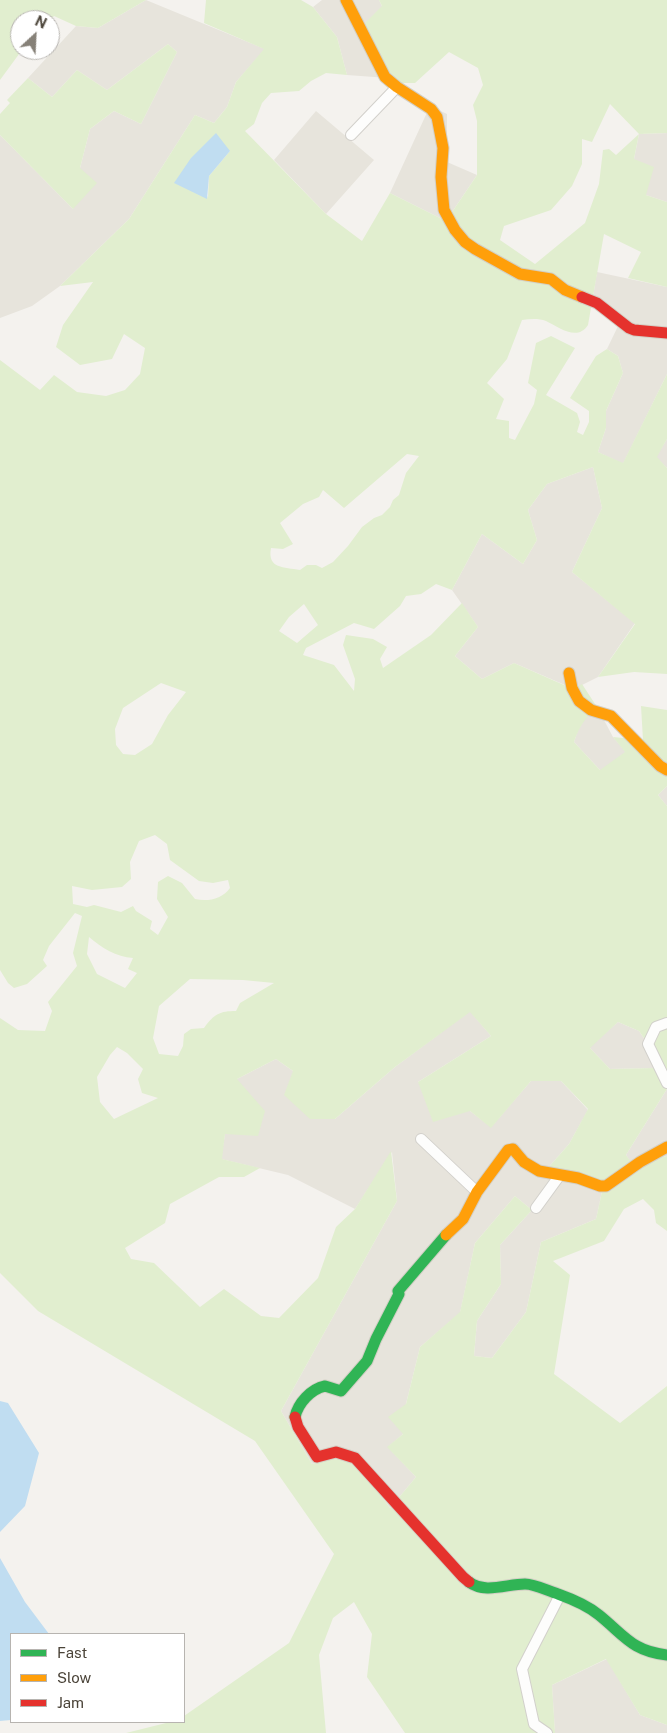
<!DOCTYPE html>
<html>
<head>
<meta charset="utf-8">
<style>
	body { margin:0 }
	#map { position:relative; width:667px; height:1733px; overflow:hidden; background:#f4f2ee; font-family:"Public Sans",sans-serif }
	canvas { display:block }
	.legend { position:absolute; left:10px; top:1633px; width:175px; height:90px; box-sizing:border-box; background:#fff; border:1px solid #b7b4b0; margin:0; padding:6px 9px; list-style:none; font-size:15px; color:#4b4439 }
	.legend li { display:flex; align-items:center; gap:10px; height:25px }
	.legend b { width:25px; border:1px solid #b7b4b0 }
	.north { position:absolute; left:10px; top:10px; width:50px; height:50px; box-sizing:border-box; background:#fff; border:1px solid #b7b4b0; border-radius:50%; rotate:25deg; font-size:14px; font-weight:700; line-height:20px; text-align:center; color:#4b4439 }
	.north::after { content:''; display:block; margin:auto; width:18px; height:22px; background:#868178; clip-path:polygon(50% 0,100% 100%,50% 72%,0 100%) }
</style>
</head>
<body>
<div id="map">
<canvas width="667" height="1733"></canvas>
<ul class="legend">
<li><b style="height:6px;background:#30b455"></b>Fast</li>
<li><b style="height:6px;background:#ff9f0a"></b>Slow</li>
<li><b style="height:6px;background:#e5322d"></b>Jam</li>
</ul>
<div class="north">N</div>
</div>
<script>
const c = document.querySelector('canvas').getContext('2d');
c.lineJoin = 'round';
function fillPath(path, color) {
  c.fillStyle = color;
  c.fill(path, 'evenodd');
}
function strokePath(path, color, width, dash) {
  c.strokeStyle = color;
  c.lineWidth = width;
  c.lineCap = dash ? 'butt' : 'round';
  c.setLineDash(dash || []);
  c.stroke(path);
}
fillPath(new Path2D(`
	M 146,0 L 265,49 L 236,82 L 227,107 L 214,123 L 195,115 L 129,219 L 60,286 L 32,306 L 0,318 L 0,135 L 73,209 L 80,168 L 90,129 L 114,111 L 141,124 L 177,52 L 168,44 L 107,90 L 77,70 L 52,97 L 28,78 L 76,26 L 98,28 Z
	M 322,0 L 379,0 L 382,6 L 388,78 L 347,75 L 337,37 L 313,7 Z
	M 430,106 L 447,114 L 447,162 L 477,175 L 446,221 L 390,193 Z
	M 316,111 L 374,160 L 326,214 L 274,160 Z
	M 667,133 L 667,202 L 646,195 L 634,159 L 639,134 Z
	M 597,272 L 667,287 L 667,374 L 623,464 L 598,452 L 606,428 L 606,411 L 623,373 L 618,356 L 607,349 L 619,324 L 592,303 Z
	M 667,439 L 667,468 L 656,457 Z
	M 593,467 L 602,508 L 572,572 L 635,623 L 598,677 L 574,689 L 514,663 L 482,679 L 455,656 L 478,627 L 452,590 L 482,534 L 523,564 L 537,540 L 528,510 L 547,484 Z
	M 597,707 L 613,737 L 626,752 L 601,771 L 574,742 L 578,730 L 584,719 Z
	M 667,786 L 667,806 L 658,795 Z
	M 470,1011 L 491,1036 L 418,1082 L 470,1111 L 491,1127 L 531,1081 L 561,1081 L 588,1110 L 569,1144 L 547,1169 L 603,1187 L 596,1219 L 541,1242 L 526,1312 L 492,1358 L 474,1356 L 477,1321 L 501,1284 L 500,1245 L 532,1210 L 515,1196 L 475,1243 L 460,1313 L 420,1347 L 406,1404 L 403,1434 L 388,1447 L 416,1477 L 390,1508 L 351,1455 L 312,1464 L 281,1411 L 397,1201 L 392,1152 L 355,1209 L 288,1175 L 221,1159 L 225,1134 L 237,1079 L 276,1059 L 293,1071 L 335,1119 L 395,1067 Z
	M 618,1022 L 639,1031 L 654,1053 L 654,1068 L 610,1069 L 589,1047 Z
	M 667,1089 L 667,1156 L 631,1163 L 626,1155 Z
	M 607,1659 L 640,1715 L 667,1725 L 667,1733 L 555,1733 L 552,1685 Z`), '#e7e4dc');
fillPath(new Path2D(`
	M 0,0 L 146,0 L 98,28 L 76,26 L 54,16 L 50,20 L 20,20 L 20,50 L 22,50 L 0,80 Z
	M 206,0 L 301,0 L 313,7 L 337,37 L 347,75 L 326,73 L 311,81 L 299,91 L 271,93 L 262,103 L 254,124 L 245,131 L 326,214 L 362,241 L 390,193 L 446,221 L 477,175 L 477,121 L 473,105 L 483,85 L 478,68 L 449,52 L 415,83 L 399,83 L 388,78 L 360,28 L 382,6 L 379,0 L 667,0 L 667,133 L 639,134 L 634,159 L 654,167 L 646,195 L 667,202 L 667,287 L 628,278 L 641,252 L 604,234 L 588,325 C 577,342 559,327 546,321 C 538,318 530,319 522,320 L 507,359 L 487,383 L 504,399 L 496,419 L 509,421 L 509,438 L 515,440 L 534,404 L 537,390 L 528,383 L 536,343 L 551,336 L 575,348 L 546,395 L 577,413 L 580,422 L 577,432 L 583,435 L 589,422 L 589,411 L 570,398 L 596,356 L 607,349 L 618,356 L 623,373 L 606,411 L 606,428 L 598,452 L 623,463 L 667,374 L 667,439 L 657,457 L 667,468 L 667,674 L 634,672 L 598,677 L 635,624 L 572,572 L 602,508 L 593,467 L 547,484 L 528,510 L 537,540 L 523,564 L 482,534 L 452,590 L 436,584 L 421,594 L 406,596 L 400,606 L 374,629 L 354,623 L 306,648 L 303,655 L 334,665 L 354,691 L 355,679 L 343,645 L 346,635 L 373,639 L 387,647 L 380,659 L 383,668 L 431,635 L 462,603 L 478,627 L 455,656 L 482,679 L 514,663 L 573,689 L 582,684 L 597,707 C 585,718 579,727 574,742 L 600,770 L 625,752 L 613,737 L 643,740 L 641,706 L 667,710 L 667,786 L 658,795 L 667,806 L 667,1089 L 626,1155 L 632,1163 L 667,1156 L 667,1231 L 656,1223 L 654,1210 L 643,1199 L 624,1209 L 604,1241 L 553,1261 L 570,1275 L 554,1374 L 620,1423 L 667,1386 L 667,1725 L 640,1715 L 606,1659 L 552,1685 L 555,1733 L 405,1733 L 367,1677 L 372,1634 L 354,1602 L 333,1618 L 319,1655 L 326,1733 L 126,1733 L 170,1722 L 184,1722 L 184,1716 L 289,1643 L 334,1554 L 255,1441 L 38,1311 L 0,1273 L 0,1018 L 18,1030 L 45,1031 L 52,1011 L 48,1002 L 77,966 L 73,953 L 82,916 L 75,913 L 49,946 L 43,960 L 47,966 L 27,984 L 14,988 L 8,983 L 0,970 L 0,360 L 40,390 L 54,375 L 77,392 L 106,396 L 125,390 L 140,374 L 145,348 L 124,334 L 112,359 L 80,365 L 56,347 L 63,325 L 93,282 L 60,286 L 129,219 L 195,115 L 214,123 L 227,107 L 236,82 L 264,49 L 204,23 ZM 610,104 L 639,134 L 616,155 L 609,149 L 603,150 L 599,184 L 585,223 L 535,264 L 500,240 L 504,226 L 551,210 L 572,186 L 582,164 L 582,139 L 592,142 ZM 230,151 L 209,176 L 208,198 L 191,158 ZM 407,454 L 419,456 L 406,473 L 399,495 L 393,500 L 390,507 L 382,515 L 374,518 L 362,527 L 348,546 L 333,562 L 322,568 L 316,565 L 307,565 L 300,570 C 284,567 267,569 271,548 L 283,549 L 293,544 L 280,523 L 303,504 L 319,497 L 323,490 L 344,508 ZM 304,604 L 318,625 L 297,643 L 279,631 L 289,617 ZM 161,683 L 186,692 L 168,715 L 152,744 L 135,755 L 123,754 L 116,745 L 115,729 L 123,708 ZM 155,835 L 167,844 L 170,860 L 199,881 L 213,883 L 228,880 L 230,888 C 222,899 208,902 195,899 L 182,883 L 168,876 L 158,882 L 157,899 L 168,917 L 158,935 L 150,929 L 152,921 L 136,911 L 133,906 L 121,912 L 94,905 L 87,907 L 73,904 L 72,886 L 92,890 L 122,887 L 131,879 L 130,862 L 139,841 ZM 89,937 C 102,948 116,957 133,958 L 128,969 L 137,973 L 125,988 L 97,974 L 87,954 ZM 190,979 L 243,980 L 274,983 L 240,1003 L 236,1011 C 220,1011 214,1014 204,1028 L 191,1029 L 184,1034 L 183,1046 L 178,1056 L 159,1054 L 153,1038 L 159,1006 ZM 470,1012 L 491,1036 L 418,1082 L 433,1122 L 470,1111 L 491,1128 L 531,1081 L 561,1081 L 588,1109 L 569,1144 L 547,1169 L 603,1187 L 596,1219 L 541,1242 L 526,1312 L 492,1358 L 474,1356 L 477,1321 L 501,1284 L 500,1245 L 532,1210 L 515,1196 L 475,1243 L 460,1312 L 420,1347 L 406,1404 L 388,1417 L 403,1434 L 387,1447 L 416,1477 L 390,1508 L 351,1455 L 312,1464 L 281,1411 L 397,1201 L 391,1151 L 355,1209 L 336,1227 L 318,1278 L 279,1318 L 261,1316 L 224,1289 L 200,1307 L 154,1263 L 131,1259 L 125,1248 L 165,1223 L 170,1204 L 219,1177 L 244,1177 L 260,1168 L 222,1159 L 225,1134 L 258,1136 L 265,1111 L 237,1079 L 276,1059 L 293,1071 L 284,1095 L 310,1119 L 335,1119 L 395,1067 ZM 618,1022 L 639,1031 L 654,1053 L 654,1068 L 610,1069 L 590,1048 ZM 117,1047 L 127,1053 L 143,1069 L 138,1079 L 142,1093 L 158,1098 L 114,1119 L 100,1102 L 97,1077 L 110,1055 Z
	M 168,44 L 177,52 L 141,124 L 114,111 L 90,129 L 80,168 L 97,183 L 73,209 L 0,135 L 0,114 L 10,103 L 7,100 L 28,78 L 52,97 L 77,70 L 107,90 Z`), '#e1eecf');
fillPath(new Path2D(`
	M 216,133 L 230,151 L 209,176 L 207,199 L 174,183 L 191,158 Z
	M 0,1401 L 8,1403 L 39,1453 L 25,1506 L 0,1532 Z
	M 0,1558 L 25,1602 L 49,1634 L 11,1634 L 11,1720 L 0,1721 Z`), '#c0ddf1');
const street = new Path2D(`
	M 351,135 L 397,87
	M 667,1023 L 656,1027 L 648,1044 L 667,1083
	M 421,1139 L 477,1192
	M 536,1208 L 560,1175
	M 547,1733 L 534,1724 L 522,1669 L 560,1595`);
const fast = new Path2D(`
	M 295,1417 C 298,1403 311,1389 325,1386 L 341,1391 L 367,1361 L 376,1339 L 399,1294 L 398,1291 L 446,1235
	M 469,1582 C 485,1594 507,1584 525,1584 C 535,1584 548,1591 558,1594 C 572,1599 587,1605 599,1615 C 625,1636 632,1651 667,1655`);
const slow = new Path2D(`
	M 346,0 L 385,77 L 397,87 L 431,109 L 437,117 L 443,148 L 441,177 L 444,210 L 455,230 L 465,242 L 475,249 L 520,274 L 551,279 L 565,290 L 582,297
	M 569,673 L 572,688 L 579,701 L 591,710 L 611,716 L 660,766 L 667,770
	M 446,1235 L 463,1219 L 477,1192 L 508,1150 L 513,1149 L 524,1162 L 539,1171 L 578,1178 L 600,1186 L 606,1186 L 640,1162 L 667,1147`);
const jam = new Path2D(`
	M 582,297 L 597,303 L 629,328 L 634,330 L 667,333
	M 295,1417 L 298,1427 L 317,1457 L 336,1452 L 355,1458 L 463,1577 L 469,1582`);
strokePath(street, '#d2d0cb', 12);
strokePath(fast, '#d3cfc5', 13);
strokePath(slow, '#d3cfc5', 13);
strokePath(jam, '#d3cfc5', 13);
strokePath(street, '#fdfdfc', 10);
strokePath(fast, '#30b455', 11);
strokePath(slow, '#ff9f0a', 11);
strokePath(jam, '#e5322d', 11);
</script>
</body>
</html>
